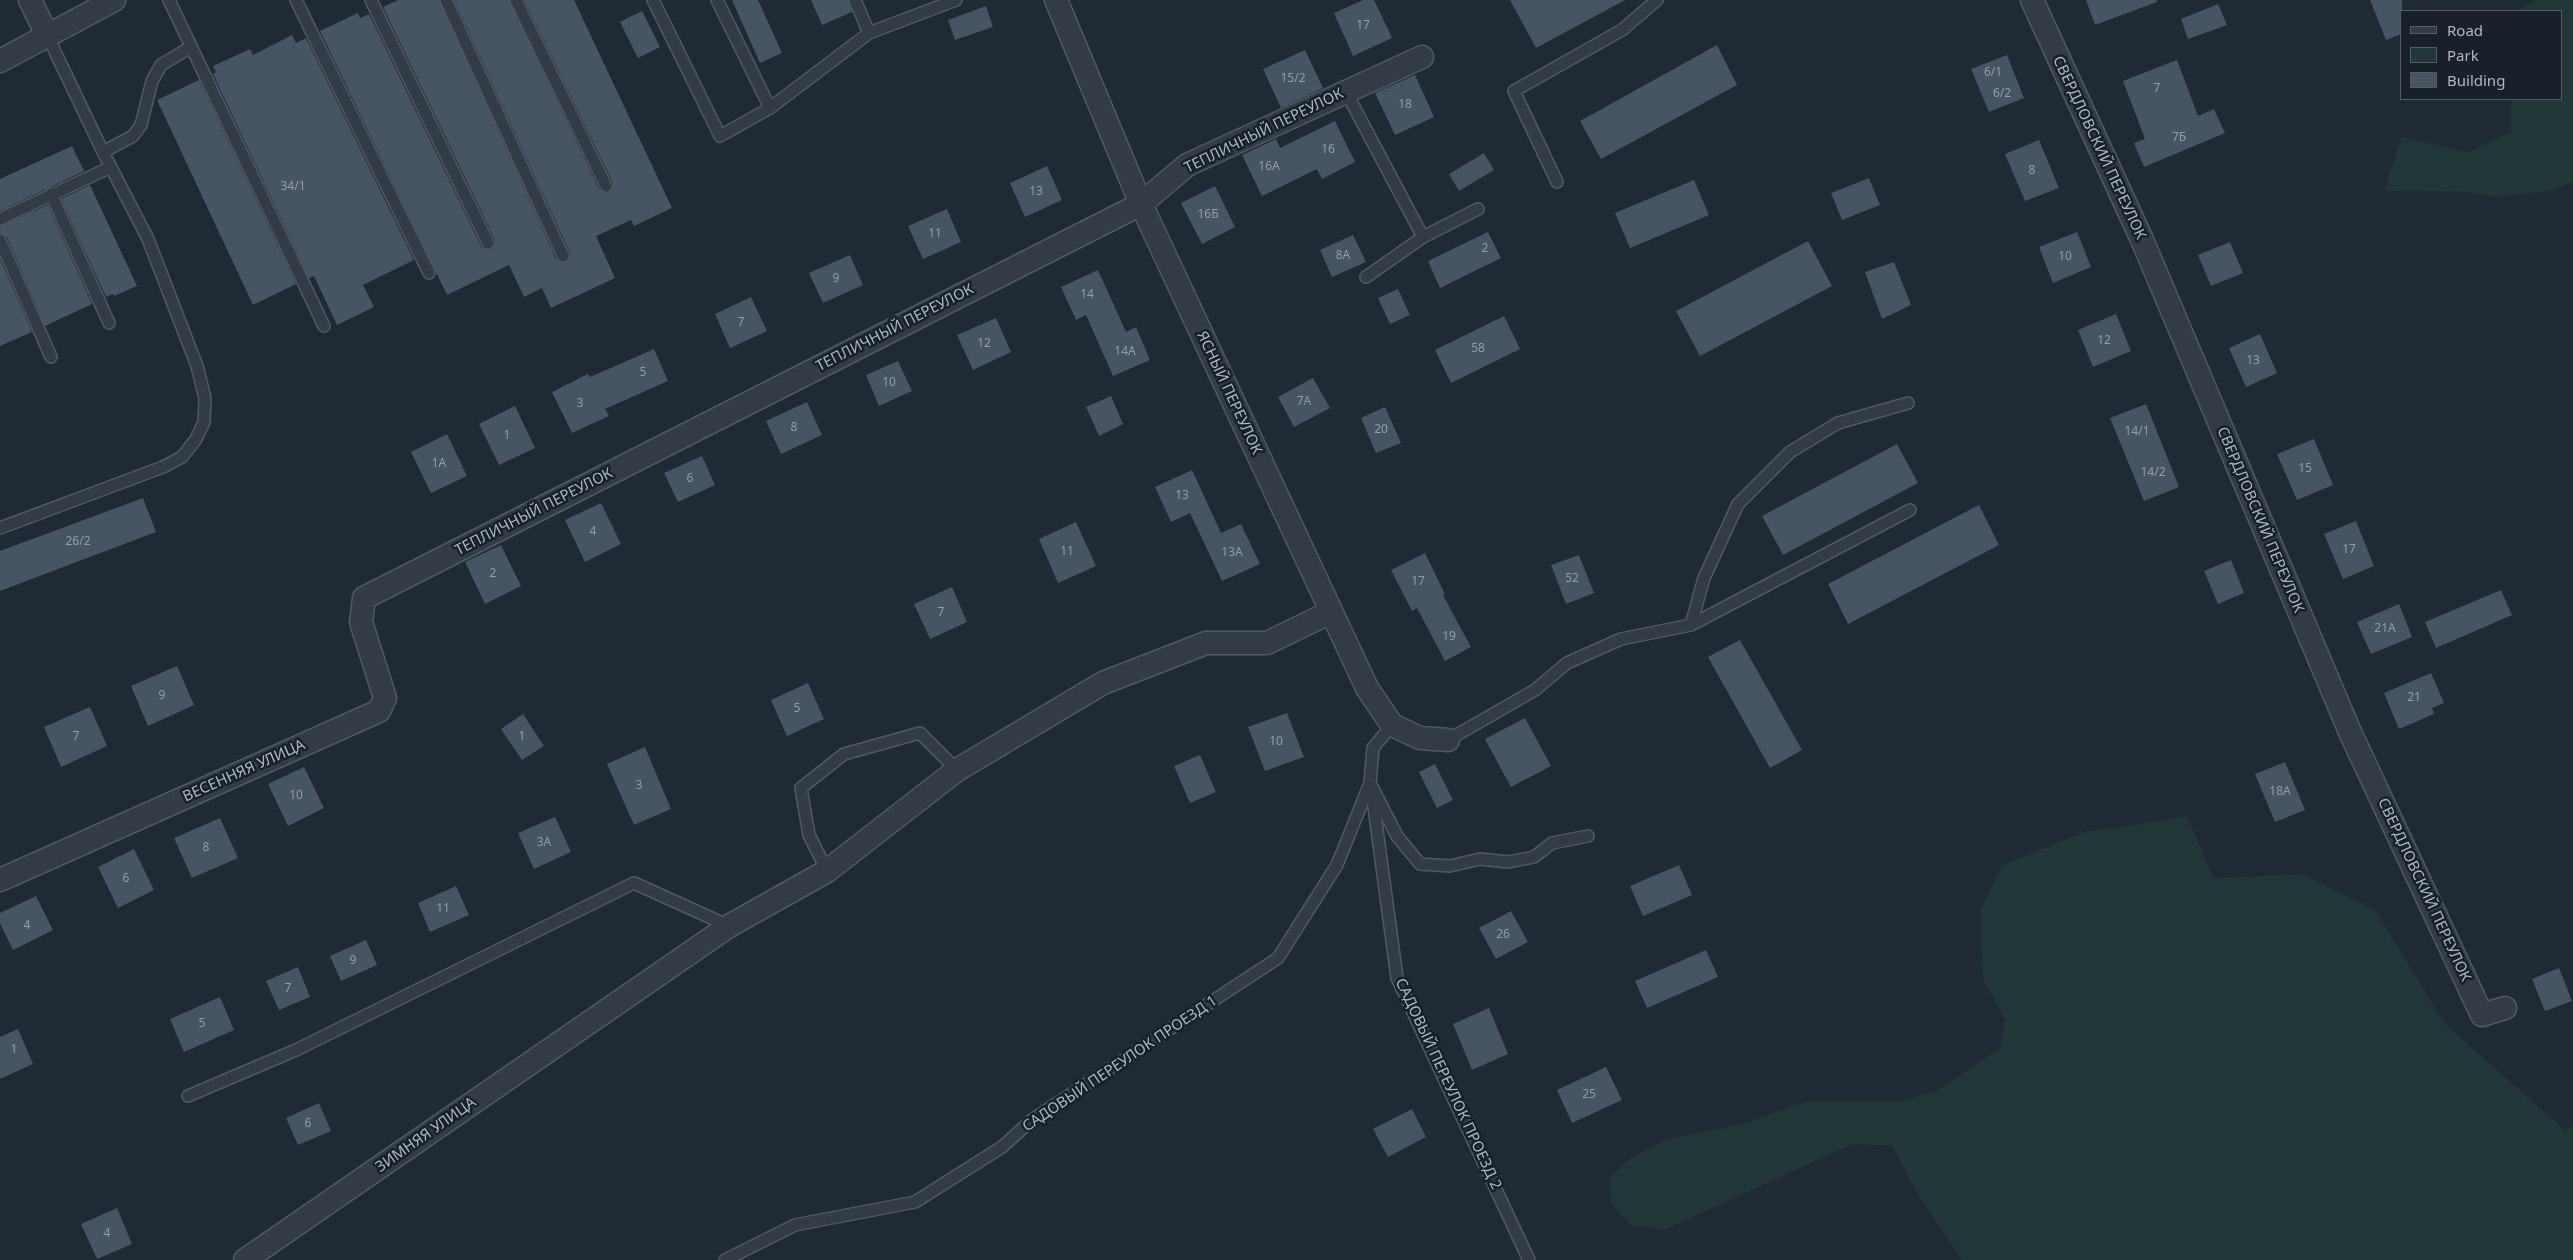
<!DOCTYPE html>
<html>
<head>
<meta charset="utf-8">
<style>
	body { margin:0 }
	#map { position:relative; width:2573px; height:1260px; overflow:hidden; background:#1f2a35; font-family:"Noto Sans",sans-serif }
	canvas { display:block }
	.legend { position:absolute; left:2400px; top:10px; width:162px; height:90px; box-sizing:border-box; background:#18212a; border:1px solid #545d67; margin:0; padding:6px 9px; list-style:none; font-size:15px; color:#adb7c3 }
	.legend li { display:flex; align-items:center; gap:10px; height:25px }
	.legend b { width:25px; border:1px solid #545d67 }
</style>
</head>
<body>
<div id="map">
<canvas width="2573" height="1260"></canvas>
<ul class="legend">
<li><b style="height:6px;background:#333c46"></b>Road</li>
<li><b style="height:14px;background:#223737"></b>Park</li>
<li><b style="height:14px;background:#475461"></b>Building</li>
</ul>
</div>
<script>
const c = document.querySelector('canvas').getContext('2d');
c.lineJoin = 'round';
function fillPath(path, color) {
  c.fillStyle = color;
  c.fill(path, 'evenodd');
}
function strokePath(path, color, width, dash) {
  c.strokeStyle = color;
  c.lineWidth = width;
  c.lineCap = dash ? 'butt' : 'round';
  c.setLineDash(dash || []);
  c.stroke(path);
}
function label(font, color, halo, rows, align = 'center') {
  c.font = font + ' "Noto Sans",sans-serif';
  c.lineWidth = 5;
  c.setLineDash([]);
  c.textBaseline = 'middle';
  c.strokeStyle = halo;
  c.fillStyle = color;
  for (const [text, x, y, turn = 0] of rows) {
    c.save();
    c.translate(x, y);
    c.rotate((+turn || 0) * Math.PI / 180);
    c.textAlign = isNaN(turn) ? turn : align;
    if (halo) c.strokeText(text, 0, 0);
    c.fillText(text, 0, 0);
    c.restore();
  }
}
fillPath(new Path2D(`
	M 2536,0 L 2573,0 L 2573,182 L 2549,191 L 2496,197 L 2467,192 L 2384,191 L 2402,137 L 2468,152 L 2511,132 L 2511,99 L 2562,99 L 2562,11 L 2517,11 Z
	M 2187,816 L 2213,878 L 2302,874 L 2375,910 L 2445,1024 L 2566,1131 L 2573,1124 L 2573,1260 L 1962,1260 L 1920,1198 L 1892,1146 L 1853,1144 L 1664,1230 L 1630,1225 L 1611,1203 L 1609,1178 L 1629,1159 L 1667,1139 L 1743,1124 L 1807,1101 L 1902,1101 L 1936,1091 L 2000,1048 L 2005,1019 L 1983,980 L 1981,910 L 2001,866 L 2086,831 L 2123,827 Z`), '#223737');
fillPath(new Path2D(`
	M 398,0 L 439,0 L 556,259 L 563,263 L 569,260 L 570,253 L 454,0 L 509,0 L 599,189 L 606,193 L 612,190 L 613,183 L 524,0 L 574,0 L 672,208 L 634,226 L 631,220 L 596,236 L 615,278 L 551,308 L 542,288 L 524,297 L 509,265 L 447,295 L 320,31 L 358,13 L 360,18 L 369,14 L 481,246 L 484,249 L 491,250 L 494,247 L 495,240 L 383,7 Z
	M 732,0 L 758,0 L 782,53 L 760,63 Z
	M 811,0 L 848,0 L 852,12 L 822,25 Z
	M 1363,0 L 1374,0 L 1392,38 L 1353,56 L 1334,13 Z
	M 1510,0 L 1625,0 L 1536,48 Z
	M 2086,0 L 2157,0 L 2157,2 L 2095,25 Z
	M 2370,0 L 2402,0 L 2402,34 L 2386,40 Z
	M 2218,4 L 2227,25 L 2188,39 L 2181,19 Z
	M 986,6 L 993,27 L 955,40 L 948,20 Z
	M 642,11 L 660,47 L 638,58 L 620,22 Z
	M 292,35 L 296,43 L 306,38 L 414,260 L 363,285 L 374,307 L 337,325 L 314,276 L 309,278 L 213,74 L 216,72 L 213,66 L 250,49 L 253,55 Z
	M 1717,45 L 1737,85 L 1601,159 L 1580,121 Z
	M 1305,50 L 1323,88 L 1281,108 L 1263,69 Z
	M 2007,55 L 2024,98 L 1989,112 L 1971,69 Z
	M 2177,60 L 2198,116 L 2214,109 L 2225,133 L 2144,167 L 2134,143 L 2145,139 L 2123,81 Z
	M 1415,75 L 1434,117 L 1395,135 L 1375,93 Z
	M 199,80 L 296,284 L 253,305 L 157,100 Z
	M 1335,121 L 1355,162 L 1322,179 L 1317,169 L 1262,196 L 1242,155 L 1276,139 L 1280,148 Z
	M 2039,140 L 2059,188 L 2025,201 L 2005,154 Z
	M 72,146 L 84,171 L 0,211 L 0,179 Z
	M 1484,153 L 1494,170 L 1459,191 L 1449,174 Z
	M 1047,166 L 1062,200 L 1025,217 L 1010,183 Z
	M 1869,178 L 1880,205 L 1842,220 L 1831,193 Z
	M 1694,180 L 1709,215 L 1630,248 L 1615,213 Z
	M 90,185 L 137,286 L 114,296 L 113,294 L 106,297 L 61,199 Z
	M 1215,186 L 1235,227 L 1202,244 L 1181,203 Z
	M 48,205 L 92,304 L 45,326 L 7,237 L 0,233 L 0,226 Z
	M 947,209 L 961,242 L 923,259 L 908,226 Z
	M 1488,232 L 1501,258 L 1440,288 L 1428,261 Z
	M 2077,232 L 2091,267 L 2053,283 L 2039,247 Z
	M 1353,235 L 1366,262 L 1332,277 L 1320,250 Z
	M 1808,241 L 1832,286 L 1700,356 L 1676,311 Z
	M 2230,242 L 2243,273 L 2211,286 L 2198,255 Z
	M 850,255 L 863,285 L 823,303 L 809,273 Z
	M 0,259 L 32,332 L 0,346 Z
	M 1894,262 L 1911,305 L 1882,319 L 1865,272 Z
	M 1098,270 L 1126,332 L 1136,327 L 1150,360 L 1113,376 L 1086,315 L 1076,320 L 1061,287 Z
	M 1398,289 L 1410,315 L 1390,324 L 1378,298 Z
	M 751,297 L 767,331 L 730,348 L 715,314 Z
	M 2116,314 L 2131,351 L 2093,367 L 2078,330 Z
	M 1504,316 L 1520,349 L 1451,383 L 1435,350 Z
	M 996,318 L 1011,352 L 973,370 L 957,335 Z
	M 2260,334 L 2277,373 L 2246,387 L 2229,348 Z
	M 654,349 L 668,381 L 605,409 L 609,416 L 572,433 L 552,392 L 588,374 L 590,377 Z
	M 898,361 L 912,391 L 879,406 L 866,375 Z
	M 1313,378 L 1330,408 L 1294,427 L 1278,397 Z
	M 1111,396 L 1123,424 L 1099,436 L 1086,407 Z
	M 807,402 L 822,435 L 781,454 L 766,421 Z
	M 2146,404 L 2179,487 L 2144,501 L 2110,418 Z
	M 515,406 L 535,448 L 499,465 L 479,424 Z
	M 1385,407 L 1401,443 L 1376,453 L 1361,418 Z
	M 447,434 L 467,476 L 431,493 L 411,452 Z
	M 2314,439 L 2333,485 L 2297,500 L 2277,454 Z
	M 1897,444 L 1918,483 L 1783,555 L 1762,516 Z
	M 702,456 L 715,485 L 678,502 L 664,473 Z
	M 1192,470 L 1221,533 L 1241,524 L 1260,564 L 1222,581 L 1190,513 L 1171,522 L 1155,487 Z
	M 143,498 L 156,532 L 0,591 L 0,551 Z
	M 601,503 L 621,544 L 585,562 L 565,520 Z
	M 1979,505 L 1999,545 L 1848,624 L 1828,584 Z
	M 2356,521 L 2374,566 L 2343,579 L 2324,534 Z
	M 1076,522 L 1096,566 L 1058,583 L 1039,539 Z
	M 501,545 L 521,586 L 485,604 L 465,562 Z
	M 1425,553 L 1445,594 L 1443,595 L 1471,647 L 1445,661 L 1417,608 L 1412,611 L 1391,570 Z
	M 1579,555 L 1594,593 L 1566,604 L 1551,565 Z
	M 2231,560 L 2244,593 L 2218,604 L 2204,571 Z
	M 952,587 L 967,622 L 930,639 L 914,604 Z
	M 2501,590 L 2512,615 L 2436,648 L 2425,622 Z
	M 2399,604 L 2412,637 L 2371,654 L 2357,622 Z
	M 1740,640 L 1802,750 L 1770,768 L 1708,657 Z
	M 177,666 L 194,705 L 148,726 L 131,686 Z
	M 2431,673 L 2444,703 L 2432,708 L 2434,714 L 2399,729 L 2384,693 Z
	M 808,683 L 824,719 L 787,736 L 771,700 Z
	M 90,707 L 107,746 L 61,767 L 44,727 Z
	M 1287,713 L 1304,757 L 1265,771 L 1248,727 Z
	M 523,714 L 544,746 L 522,760 L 501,729 Z
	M 1525,718 L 1551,766 L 1511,787 L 1485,739 Z
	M 645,747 L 671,809 L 634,825 L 607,764 Z
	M 1200,755 L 1216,792 L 1190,803 L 1174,766 Z
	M 2285,762 L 2305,810 L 2275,822 L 2255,774 Z
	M 1435,764 L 1453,800 L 1437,808 L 1419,772 Z
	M 304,767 L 324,808 L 288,826 L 268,784 Z
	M 555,817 L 571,852 L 534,869 L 518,833 Z
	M 220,818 L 238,858 L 192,878 L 174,838 Z
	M 134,849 L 154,890 L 118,908 L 98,867 Z
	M 1679,865 L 1692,895 L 1643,916 L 1630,886 Z
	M 456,886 L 469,915 L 430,932 L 418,903 Z
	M 36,896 L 53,930 L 13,950 L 0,923 L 0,913 Z
	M 1511,911 L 1528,942 L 1496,959 L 1479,928 Z
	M 366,940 L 377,965 L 341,981 L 330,956 Z
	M 1706,950 L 1718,977 L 1647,1008 L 1635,981 Z
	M 298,967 L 310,997 L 279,1010 L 266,981 Z
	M 2559,968 L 2572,1001 L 2545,1011 L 2532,979 Z
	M 220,997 L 234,1030 L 184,1052 L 170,1019 Z
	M 1489,1008 L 1508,1054 L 1472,1070 L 1453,1024 Z
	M 18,1029 L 33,1064 L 0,1079 L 0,1037 Z
	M 1606,1067 L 1622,1100 L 1572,1123 L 1557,1090 Z
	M 319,1103 L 331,1131 L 298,1145 L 286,1118 Z
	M 1412,1109 L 1426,1137 L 1388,1157 L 1373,1129 Z
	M 117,1208 L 132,1244 L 97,1259 L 81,1224 Z`), '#475461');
const service = new Path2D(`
	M 169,0 L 324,326
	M 296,0 L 429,273
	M 371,0 L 488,243
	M 446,0 L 563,256
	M 516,0 L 606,186
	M 653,0 L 720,136 L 770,108
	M 717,0 L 770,108 L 869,33 L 956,0
	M 855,0 L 869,33
	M 1346,92 L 1423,237 L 1478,209
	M 103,152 L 133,136 L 141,125 L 152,81 L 161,65 L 191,47
	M 1557,182 L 1514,91 L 1622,30 L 1657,0
	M 51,194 L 109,323
	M 0,219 L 111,167
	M 0,240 L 51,357
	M 1366,277 L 1423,237
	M 0,528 L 163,467 L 182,457 L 196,439 L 204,422 L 205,398 L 197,366 L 148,239 L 103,152 L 48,37
	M 1691,625 L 1910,510
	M 1392,725 L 1373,748 L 1370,783 L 1397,836 L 1420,864 L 1450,866 L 1480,859 L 1508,862 L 1534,857 L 1552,843 L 1588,836
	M 1448,740 L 1535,690 L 1567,663 L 1621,639 L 1691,625 L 1704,578 L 1738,504 L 1790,452 L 1838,423 L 1908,403
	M 1371,785 L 1397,978 L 1529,1260
	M 827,871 L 809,835 L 801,788 L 844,754 L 920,733 L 957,770
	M 188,1096 L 296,1050 L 634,883 L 729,926
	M 725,1260 L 795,1225 L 915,1202 L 1002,1147 L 1033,1119 L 1278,958 L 1337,865 L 1370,783`);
const minor = new Path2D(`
	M 30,0 L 48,37
	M 1056,0 L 1141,204 L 1367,688 L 1392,725 L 1420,738 L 1448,740
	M 2032,0 L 2143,242 L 2350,732 L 2482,1015 L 2505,1008
	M 0,61 L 114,0
	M 0,880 L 379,711 L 385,698 L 361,622 L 364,598 L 1141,204 L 1187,165 L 1422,57
	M 245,1260 L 729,926 L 827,871 L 957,770 L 1103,683 L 1206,643 L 1267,643 L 1331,612`);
strokePath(service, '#505a64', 14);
strokePath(minor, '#505a64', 25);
strokePath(service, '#333c46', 11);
strokePath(minor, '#333c46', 22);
label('12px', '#949eaa', null, [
	["17",1363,26],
	["6/1",1993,73],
	["15/2",1293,79],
	["7",2157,89],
	["6/2",2002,94],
	["18",1405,105],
	["7Б",2179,138],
	["16",1328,150],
	["16А",1269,167],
	["8",2032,171],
	["34/1",293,187],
	["13",1036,192],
	["16Б",1208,215],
	["11",935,234],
	["2",1485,249],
	["8А",1343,256],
	["10",2065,257],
	["9",836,279],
	["14",1087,295],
	["7",741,323],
	["12",2104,341],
	["12",984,344],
	["58",1478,349],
	["14А",1125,352],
	["13",2253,361],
	["5",643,373],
	["10",889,383],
	["7А",1304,402],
	["3",580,404],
	["8",794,428],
	["20",1381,430],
	["14/1",2137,432],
	["1",507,436],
	["1А",439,464],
	["15",2305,469],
	["14/2",2153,473],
	["6",690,479],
	["13",1182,496],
	["4",593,532],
	["26/2",78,542],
	["17",2349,550],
	["11",1067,552],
	["13А",1232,553],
	["2",493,574],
	["52",1572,579],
	["17",1418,582],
	["7",941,613],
	["21А",2385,629],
	["19",1449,637],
	["9",162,696],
	["21",2414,698],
	["5",797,709],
	["7",76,737],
	["1",522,737],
	["10",1276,742],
	["3",639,786],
	["18А",2280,792],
	["10",296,796],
	["3А",544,843],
	["8",206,848],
	["6",126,879],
	["11",443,909],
	["4",27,926],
	["26",1503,935],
	["9",353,961],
	["7",288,989],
	["5",202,1024],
	["1",14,1050],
	["25",1589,1095],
	["6",308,1124],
	["4",107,1234]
]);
label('15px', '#adb7c3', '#18212a', [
	["ТЕПЛИЧНЫЙ ПЕРЕУЛОК",1264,131,-26],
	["СВЕРДЛОВСКИЙ ПЕРЕУЛОК",2099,148,65],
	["ТЕПЛИЧНЫЙ ПЕРЕУЛОК",895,328,-27],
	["ЯСНЫЙ ПЕРЕУЛОК",1229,393,65],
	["ТЕПЛИЧНЫЙ ПЕРЕУЛОК",534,512,-27],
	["СВЕРДЛОВСКИЙ ПЕРЕУЛОК",2260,520,67],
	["ВЕСЕННЯЯ УЛИЦА",244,771,-24],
	["СВЕРДЛОВСКИЙ ПЕРЕУЛОК",2424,890,65],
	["САДОВЫЙ ПЕРЕУЛОК ПРОЕЗД 1",1120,1064,-34],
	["САДОВЫЙ ПЕРЕУЛОК ПРОЕЗД 2",1448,1084,65],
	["ЗИМНЯЯ УЛИЦА",426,1135,-35]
]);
</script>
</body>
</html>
